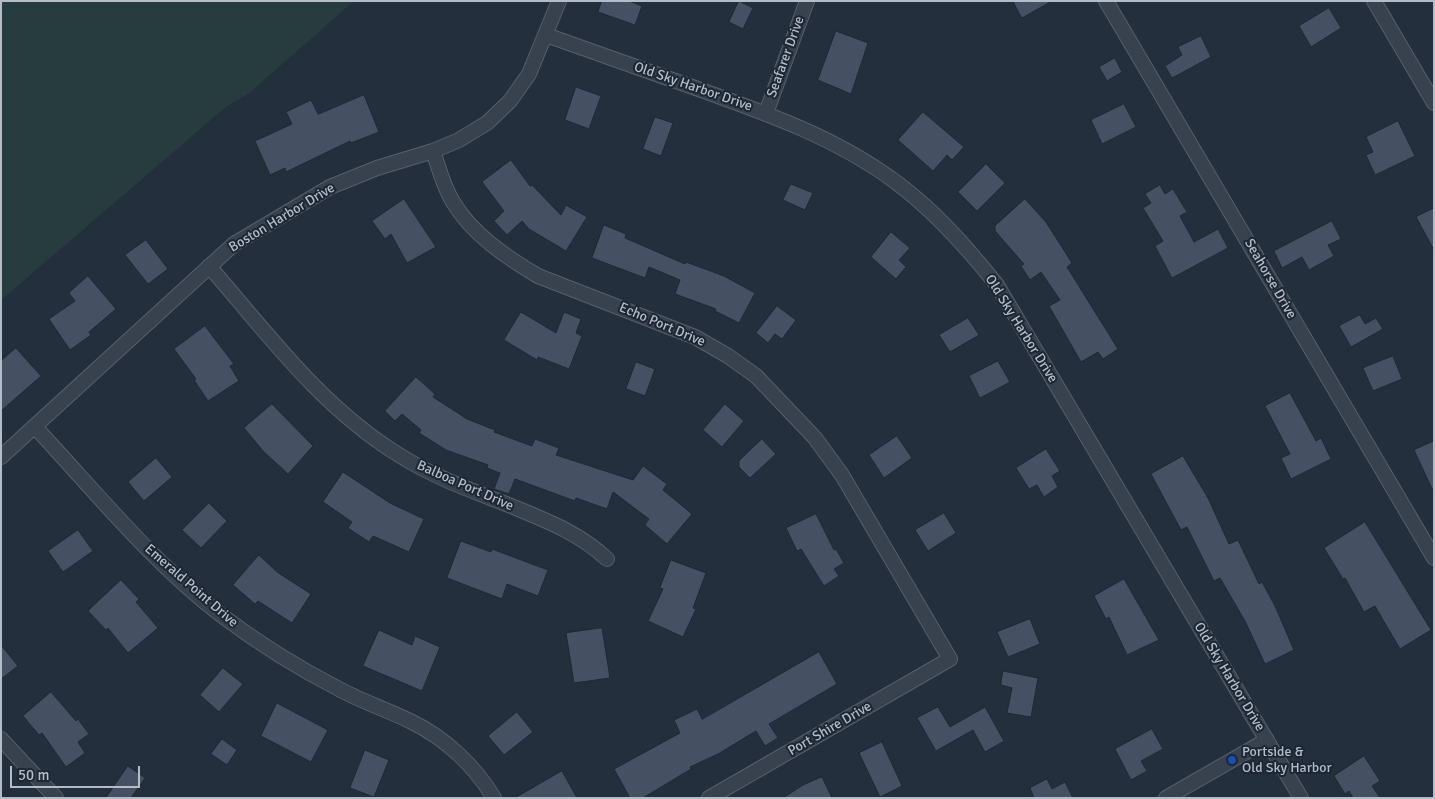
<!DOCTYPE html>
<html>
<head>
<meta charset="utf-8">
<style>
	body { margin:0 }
	#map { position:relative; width:1435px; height:799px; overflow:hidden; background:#242f3e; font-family:Signika,sans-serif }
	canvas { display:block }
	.frame { position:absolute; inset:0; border:2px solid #b4bcc9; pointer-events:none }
	.scale { position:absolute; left:10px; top:766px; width:130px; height:22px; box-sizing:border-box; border:2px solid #b4bcc9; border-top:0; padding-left:6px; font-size:15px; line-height:18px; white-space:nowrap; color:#b4bcc9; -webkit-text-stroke:4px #1d2633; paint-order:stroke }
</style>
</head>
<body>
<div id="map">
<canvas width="1435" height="799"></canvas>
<div class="frame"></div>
<div class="scale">50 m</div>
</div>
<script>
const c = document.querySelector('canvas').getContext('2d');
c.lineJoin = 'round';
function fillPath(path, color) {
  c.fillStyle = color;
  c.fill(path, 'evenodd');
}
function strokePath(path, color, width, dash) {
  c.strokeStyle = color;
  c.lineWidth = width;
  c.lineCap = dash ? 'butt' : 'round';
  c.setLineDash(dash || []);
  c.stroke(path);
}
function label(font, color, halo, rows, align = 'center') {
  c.font = font + ' Signika,sans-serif';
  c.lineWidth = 4;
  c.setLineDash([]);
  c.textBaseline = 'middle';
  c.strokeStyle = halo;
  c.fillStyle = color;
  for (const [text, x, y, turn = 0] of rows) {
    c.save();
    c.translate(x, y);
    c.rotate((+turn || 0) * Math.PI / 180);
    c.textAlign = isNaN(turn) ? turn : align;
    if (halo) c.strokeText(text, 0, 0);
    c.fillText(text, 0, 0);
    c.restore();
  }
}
fillPath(new Path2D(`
	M 1,1 L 354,1 L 248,94 L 227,106 L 1,300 Z`), '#263c3f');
const building = new Path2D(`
	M 602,1 L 629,1 L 642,6 L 635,25 L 598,12 Z
	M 739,1 L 753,8 L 743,29 L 729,22 Z
	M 1013,1 L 1052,1 L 1022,18 Z
	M 1329,8 L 1341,28 L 1311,47 L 1299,26 Z
	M 836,31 L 868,43 L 851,94 L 818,80 Z
	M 1201,36 L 1211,57 L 1172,78 L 1165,66 L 1182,55 L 1178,47 Z
	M 1115,58 L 1122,72 L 1107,81 L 1099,67 Z
	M 576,87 L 601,96 L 589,129 L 565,120 Z
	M 364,95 L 379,132 L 351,143 L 350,141 L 286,172 L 285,168 L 270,175 L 255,141 L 292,124 L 286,112 L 311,100 L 318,114 Z
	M 1124,104 L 1136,127 L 1102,144 L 1091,120 Z
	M 923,112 L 964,147 L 952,160 L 947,155 L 933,171 L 898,140 Z
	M 655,117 L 673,123 L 661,156 L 643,149 Z
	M 1398,121 L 1415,156 L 1375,175 L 1366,155 L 1373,152 L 1366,137 Z
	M 511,160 L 530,186 L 532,185 L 561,215 L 566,205 L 587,217 L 566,251 L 529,229 L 522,221 L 507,235 L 494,221 L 504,211 L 482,182 Z
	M 986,164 L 1005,183 L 977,211 L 958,192 Z
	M 791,184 L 813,193 L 805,210 L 783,200 Z
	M 1160,185 L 1165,194 L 1173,189 L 1187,212 L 1180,216 L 1194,242 L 1218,229 L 1228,248 L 1172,278 L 1155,246 L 1163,241 L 1143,208 L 1151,203 L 1145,194 Z
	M 404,199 L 436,247 L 407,263 L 391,234 L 385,239 L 372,221 Z
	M 1025,199 L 1046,222 L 1072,263 L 1067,267 L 1118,349 L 1103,359 L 1098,352 L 1081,362 L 1049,306 L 1060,300 L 1041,272 L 1030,280 L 1021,266 L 1024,264 L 995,231 L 995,226 Z
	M 1434,208 L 1434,250 L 1416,217 Z
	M 1332,221 L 1341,239 L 1328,245 L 1334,256 L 1309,270 L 1302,257 L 1282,268 L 1274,251 Z
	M 604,225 L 626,234 L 625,238 L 685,264 L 686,262 L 724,276 L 755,293 L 739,323 L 715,311 L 716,309 L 675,294 L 680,280 L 649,267 L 645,278 L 592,258 Z
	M 891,232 L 910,248 L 899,260 L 906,267 L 896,279 L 871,257 Z
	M 146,240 L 168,269 L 148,284 L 125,255 Z
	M 88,276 L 116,309 L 89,332 L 91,335 L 70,350 L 49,319 L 75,301 L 69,293 Z
	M 777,306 L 796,320 L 782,339 L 775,334 L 768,343 L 756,333 Z
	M 521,312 L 556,333 L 564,312 L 581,319 L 576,333 L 582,336 L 569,369 L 538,357 L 537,360 L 504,340 Z
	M 1360,315 L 1365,324 L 1376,318 L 1383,329 L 1351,347 L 1339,326 Z
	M 968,318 L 979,335 L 950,352 L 939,335 Z
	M 205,326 L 234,364 L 230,366 L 239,381 L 208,401 L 194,380 L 196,379 L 174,349 Z
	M 16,348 L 41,376 L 1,411 L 1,361 Z
	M 1393,356 L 1402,379 L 1373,391 L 1363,368 Z
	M 998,361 L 1010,382 L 980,398 L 969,376 Z
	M 636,362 L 655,369 L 645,396 L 626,389 Z
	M 416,377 L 435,394 L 433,397 L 467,419 L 495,430 L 494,432 L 532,446 L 535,439 L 559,448 L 556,455 L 633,480 L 643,466 L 667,484 L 663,490 L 692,514 L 667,544 L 645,525 L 649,519 L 613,492 L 607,509 L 576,498 L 575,501 L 515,479 L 509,494 L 494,489 L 500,473 L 487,468 L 488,465 L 446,450 L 419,433 L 421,430 L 402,414 L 395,421 L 385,411 Z
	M 1290,393 L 1316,441 L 1321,438 L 1331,459 L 1291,479 L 1281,458 L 1290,454 L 1265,406 Z
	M 272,404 L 313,446 L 288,474 L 263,451 L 244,428 Z
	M 725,404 L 744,421 L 722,447 L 703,430 Z
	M 897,436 L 912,458 L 884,478 L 869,455 Z
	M 762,439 L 776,454 L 750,478 L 739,467 L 739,461 Z
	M 1434,441 L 1434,493 L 1414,450 Z
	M 1046,449 L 1060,471 L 1052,476 L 1058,487 L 1044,497 L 1037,485 L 1029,489 L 1016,468 Z
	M 1183,456 L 1208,498 L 1229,544 L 1238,540 L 1259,584 L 1262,582 L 1275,606 L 1294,650 L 1265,664 L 1245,621 L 1220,578 L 1214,581 L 1187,527 L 1181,530 L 1151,474 Z
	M 156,458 L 172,477 L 144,501 L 128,482 Z
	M 343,472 L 390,503 L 424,519 L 409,552 L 373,536 L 369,542 L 348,528 L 352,522 L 323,502 Z
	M 209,503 L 227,521 L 201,548 L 182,530 Z
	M 944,513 L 956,533 L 928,551 L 915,530 Z
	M 816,514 L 834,550 L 836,549 L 844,563 L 834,569 L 839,576 L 824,586 L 801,549 L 797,551 L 786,528 Z
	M 1365,522 L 1431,630 L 1400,649 L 1375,606 L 1364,612 L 1345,578 L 1343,579 L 1324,548 Z
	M 78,530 L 93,551 L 63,572 L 48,551 Z
	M 461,541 L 491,552 L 492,549 L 548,570 L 538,596 L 507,584 L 502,599 L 447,578 Z
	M 259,555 L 277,572 L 311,594 L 292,623 L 258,601 L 255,604 L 233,585 Z
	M 671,560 L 706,573 L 693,608 L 696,609 L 683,637 L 648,621 L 663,589 L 660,588 Z
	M 1124,579 L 1159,640 L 1127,655 L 1109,617 L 1106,619 L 1094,596 Z
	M 121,580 L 139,599 L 136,602 L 158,628 L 128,653 L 108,628 L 106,630 L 88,611 Z
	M 1030,619 L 1040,644 L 1008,657 L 997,632 Z
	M 602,628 L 610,678 L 574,683 L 566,633 Z
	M 379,630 L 412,645 L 415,636 L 440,647 L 422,691 L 363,666 Z
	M 1,645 L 18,666 L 1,679 Z
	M 819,652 L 837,684 L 769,724 L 778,738 L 765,746 L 756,731 L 718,754 L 690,767 L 691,769 L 643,798 L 630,798 L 614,769 L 680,733 L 674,720 L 697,709 L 702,719 Z
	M 223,668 L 243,684 L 219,712 L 200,695 Z
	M 1003,671 L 1038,678 L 1031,717 L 1007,713 L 1012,688 L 1001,685 Z
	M 51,692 L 76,721 L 78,719 L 89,734 L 78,742 L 85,753 L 66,767 L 42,733 L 39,735 L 23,716 Z
	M 277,703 L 328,730 L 311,762 L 261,736 Z
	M 938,707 L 950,727 L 985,707 L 1004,741 L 985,752 L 973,730 L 936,751 L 917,718 Z
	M 517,712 L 533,732 L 504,755 L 488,736 Z
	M 1152,729 L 1163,749 L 1141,761 L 1147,771 L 1131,780 L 1115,749 Z
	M 222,739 L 237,750 L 227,765 L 211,754 Z
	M 882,742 L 902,786 L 880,797 L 859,753 Z
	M 365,750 L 389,760 L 374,797 L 350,788 Z
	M 1364,756 L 1380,781 L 1372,786 L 1380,798 L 1353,798 L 1349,791 L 1345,794 L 1334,776 Z
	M 128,766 L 145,778 L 131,798 L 106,798 Z
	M 562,771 L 577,798 L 515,798 Z
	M 822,777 L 832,798 L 783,798 L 803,785 Z
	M 1047,779 L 1052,789 L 1065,782 L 1073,798 L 1034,798 L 1030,788 Z`);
fillPath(building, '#455162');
strokePath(building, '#1f2835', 1);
const minor = new Path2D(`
	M 1106,1 L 1434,558
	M 1374,1 L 1434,103
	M 546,35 C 598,53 649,72 701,90 C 768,114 834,137 893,180 C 933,209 966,246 997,285 L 1301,798
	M 766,113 L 807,1
	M 433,151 C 439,168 443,186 453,202 C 472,234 506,257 538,276 L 695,337 L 728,356 L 756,376 L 815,438 L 842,475 L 950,659 L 709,798
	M 209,266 C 267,333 322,408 399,455 C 435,478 476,492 516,508 C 550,522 580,534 607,559
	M 35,427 C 95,491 151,561 221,615 C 258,643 298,668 339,689 C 363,702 388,710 412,722 C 445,738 475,766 494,798
	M 1,457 L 234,244 L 330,187 L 377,168 L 433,151 L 459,140 L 487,123 L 510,101 L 529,74 L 559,1
	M 1,739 L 56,798
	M 1166,798 L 1267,740`);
strokePath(minor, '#565f6c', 16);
strokePath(minor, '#38414e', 14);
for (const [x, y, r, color] of [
	[1232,760,5,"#1a4fb4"]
]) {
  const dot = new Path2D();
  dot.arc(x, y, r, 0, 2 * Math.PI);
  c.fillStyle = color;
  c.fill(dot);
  strokePath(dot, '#1d2633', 2);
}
label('14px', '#b4bcc9', '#1d2633', [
	["Seafarer Drive",786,57,-70],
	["Old Sky Harbor Drive",693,87,19],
	["Boston Harbor Drive",282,218,-31],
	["Seahorse Drive",1270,279,60],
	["Echo Port Drive",662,325,23],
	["Old Sky Harbor Drive",1021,329,58],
	["Balboa Port Drive",465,486,24],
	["Emerald Point Drive",191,586,41],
	["Old Sky Harbor Drive",1229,677,59],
	["Port Shire Drive",830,729,-30]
]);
label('14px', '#b4bcc9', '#1d2633', [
	["Portside &",1242,752],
	["Old Sky Harbor",1242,768]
], 'left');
</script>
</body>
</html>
